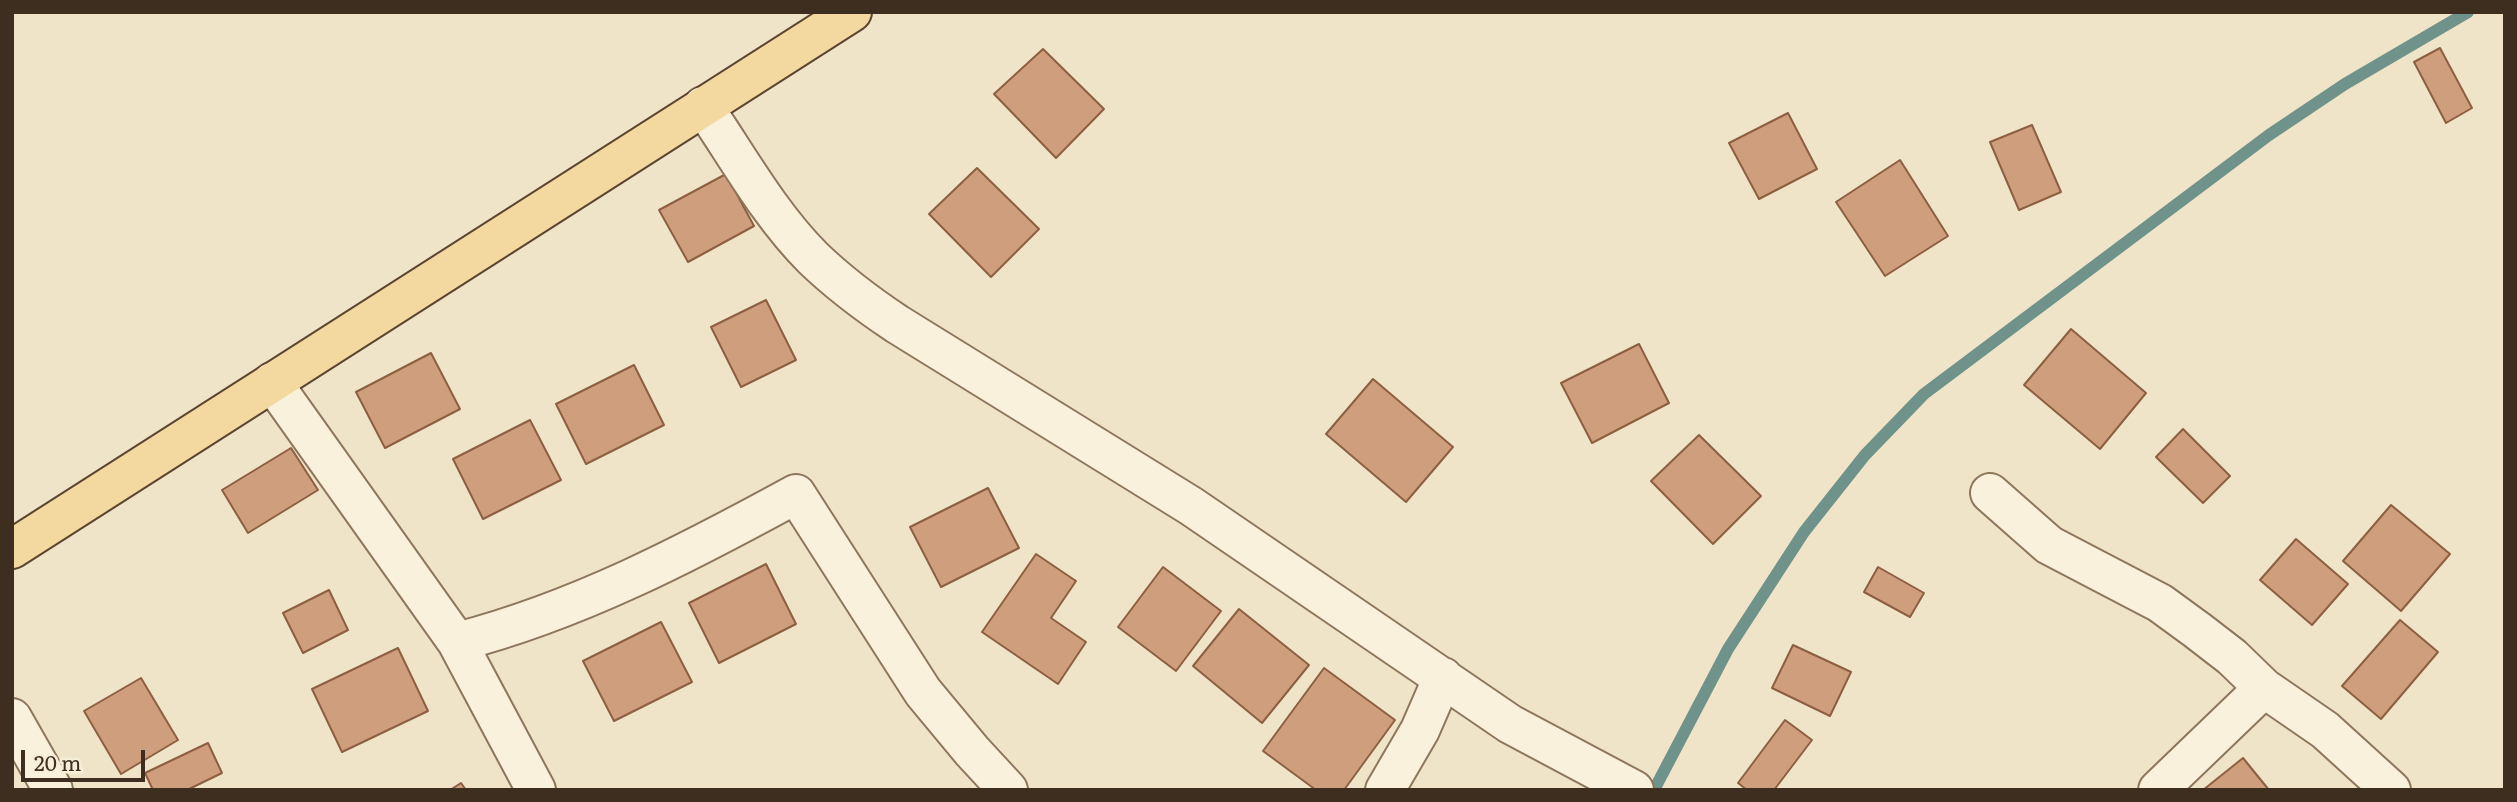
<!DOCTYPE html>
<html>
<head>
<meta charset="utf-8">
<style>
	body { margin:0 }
	#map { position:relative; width:2517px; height:802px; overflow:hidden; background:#f0e4c8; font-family:Literata,serif }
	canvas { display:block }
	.frame { position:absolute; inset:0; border:14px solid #3d2e20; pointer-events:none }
	.scale { position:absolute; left:21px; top:750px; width:124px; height:32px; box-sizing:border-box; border:4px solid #3d2e20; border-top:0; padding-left:9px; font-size:21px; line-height:24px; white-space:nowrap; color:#3d2e20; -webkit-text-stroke:5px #f7eed8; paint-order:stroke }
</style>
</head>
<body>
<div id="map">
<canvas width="2517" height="802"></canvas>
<div class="frame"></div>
<div class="scale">20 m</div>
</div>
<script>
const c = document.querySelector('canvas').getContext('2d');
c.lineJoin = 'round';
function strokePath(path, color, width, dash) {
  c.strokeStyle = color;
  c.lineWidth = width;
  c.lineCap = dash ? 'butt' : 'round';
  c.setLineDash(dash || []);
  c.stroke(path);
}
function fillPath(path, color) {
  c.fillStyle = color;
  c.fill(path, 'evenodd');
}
strokePath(new Path2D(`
	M 1654,790 L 1728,649 L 1804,532 L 1865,455 L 1924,394 L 2269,135 L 2345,84 L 2468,12`), '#6f938a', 12);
const building = new Path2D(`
	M 2440,48 L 2472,108 L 2446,123 L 2414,62 Z
	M 1043,49 L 1104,109 L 1056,158 L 994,94 Z
	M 1788,113 L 1817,169 L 1759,199 L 1729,143 Z
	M 2032,125 L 2061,192 L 2019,210 L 1990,142 Z
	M 1900,160 L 1948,236 L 1885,276 L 1836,202 Z
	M 977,168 L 1039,229 L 991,277 L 929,214 Z
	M 726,174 L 754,226 L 688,262 L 659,210 Z
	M 766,300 L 796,360 L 741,387 L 711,327 Z
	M 2071,329 L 2146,393 L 2100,449 L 2024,385 Z
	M 1639,344 L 1669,403 L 1592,443 L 1561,383 Z
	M 431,353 L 460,409 L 385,448 L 356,392 Z
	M 634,365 L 664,425 L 586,464 L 556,404 Z
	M 1373,379 L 1453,447 L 1406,502 L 1326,434 Z
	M 530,420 L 561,480 L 483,519 L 453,459 Z
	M 2183,429 L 2230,476 L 2203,503 L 2156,457 Z
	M 1699,435 L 1761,496 L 1713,544 L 1651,481 Z
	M 291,448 L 318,490 L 248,533 L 222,490 Z
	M 988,488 L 1019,548 L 941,587 L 910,527 Z
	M 2391,505 L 2450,554 L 2401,611 L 2343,561 Z
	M 2296,539 L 2348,584 L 2312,625 L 2260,580 Z
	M 1036,554 L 1076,581 L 1051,618 L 1086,642 L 1058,684 L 982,632 Z
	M 766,564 L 796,624 L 719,663 L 689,603 Z
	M 1163,567 L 1221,611 L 1176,671 L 1118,627 Z
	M 1878,567 L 1924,593 L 1910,617 L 1864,592 Z
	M 329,590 L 348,630 L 303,653 L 283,613 Z
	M 1239,609 L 1309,665 L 1262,723 L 1193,666 Z
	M 2400,620 L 2438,652 L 2381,719 L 2342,686 Z
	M 661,622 L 692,682 L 614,721 L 583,661 Z
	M 1793,645 L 1851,672 L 1830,716 L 1772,688 Z
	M 398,648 L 428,711 L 342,752 L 312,689 Z
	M 1324,668 L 1395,720 L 1344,790 L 1316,790 L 1263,751 Z
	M 141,678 L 178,740 L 121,774 L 84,711 Z
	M 1785,720 L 1812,740 L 1774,790 L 1747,790 L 1738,783 Z
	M 208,743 L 222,773 L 187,790 L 153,790 L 145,773 Z
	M 2243,758 L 2269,790 L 2203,790 Z
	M 461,783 L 466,790 L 450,790 Z`);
fillPath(building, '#cf9f7d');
strokePath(building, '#8d5f41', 2);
const minor = new Path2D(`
	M 703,106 C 738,157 769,214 813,258 C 839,283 867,304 897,324 L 1191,506 L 1510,724 L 1634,790
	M 272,382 L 457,642 L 536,790
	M 1990,493 L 2049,545 L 2160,603 L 2197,630 L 2232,657 L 2264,688 L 2325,730 L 2391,790
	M 457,642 C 577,611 688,553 796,494 L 923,692 L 972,751 L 1008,790
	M 12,718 L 53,790
	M 1385,790 L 1420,730 L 1443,677
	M 2158,790 L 2264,688`);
const major = new Path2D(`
	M 12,549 L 852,12`);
strokePath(minor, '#8d765c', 42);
strokePath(major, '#5b4430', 42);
strokePath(minor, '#faf1dc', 38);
strokePath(major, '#f3d9a0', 38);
</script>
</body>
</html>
